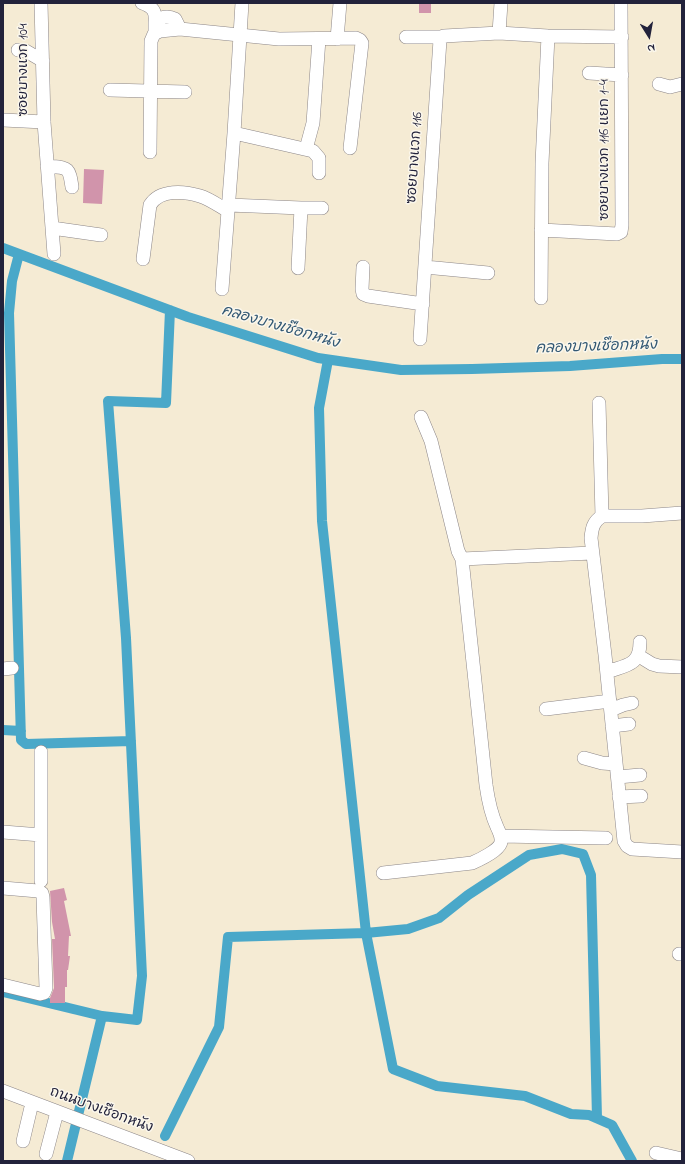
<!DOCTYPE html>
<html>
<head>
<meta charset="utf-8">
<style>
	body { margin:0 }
	#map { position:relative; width:685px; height:1164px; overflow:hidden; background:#f5ebd4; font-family:"Indie Flower",sans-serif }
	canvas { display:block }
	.frame { position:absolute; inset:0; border:4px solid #22223b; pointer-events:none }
	.north { position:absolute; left:629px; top:16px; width:40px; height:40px; -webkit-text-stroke:3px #fbf7ec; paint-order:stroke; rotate:169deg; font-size:11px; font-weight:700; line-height:16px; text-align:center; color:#22223b }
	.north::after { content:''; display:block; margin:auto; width:14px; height:18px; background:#22223b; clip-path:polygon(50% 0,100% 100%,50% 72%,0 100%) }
</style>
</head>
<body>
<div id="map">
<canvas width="685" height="1164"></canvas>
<div class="frame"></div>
<div class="north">N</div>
</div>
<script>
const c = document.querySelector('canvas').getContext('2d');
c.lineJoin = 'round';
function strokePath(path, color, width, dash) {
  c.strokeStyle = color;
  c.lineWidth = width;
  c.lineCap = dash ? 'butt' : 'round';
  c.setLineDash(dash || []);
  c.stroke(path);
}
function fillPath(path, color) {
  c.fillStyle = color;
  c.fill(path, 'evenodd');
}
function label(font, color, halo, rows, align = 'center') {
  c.font = font + ' "Indie Flower","Playpen Sans Thai",sans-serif';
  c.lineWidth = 3;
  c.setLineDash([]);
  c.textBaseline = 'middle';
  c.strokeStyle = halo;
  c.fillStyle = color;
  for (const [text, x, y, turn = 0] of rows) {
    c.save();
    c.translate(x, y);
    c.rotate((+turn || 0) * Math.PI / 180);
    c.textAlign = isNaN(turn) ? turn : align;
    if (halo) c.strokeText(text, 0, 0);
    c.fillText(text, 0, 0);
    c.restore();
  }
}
strokePath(new Path2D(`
	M 3,248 L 188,317 L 318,358 L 401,370 L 472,369 L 570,366 L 662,359 L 682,359
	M 19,254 L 12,281 L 9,313 L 21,740 L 26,744 L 131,741
	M 328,360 L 319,408 L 322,521 L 366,933 L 393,1069 L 437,1086 L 525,1096 L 571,1114 L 589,1115 L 612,1125 L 632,1161
	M 3,730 L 21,731
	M 3,992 L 102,1016
	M 165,1136 L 219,1027 L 228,937 L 366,933 L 408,929 L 439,918 L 468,895 L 529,855 L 562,849 L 583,854 L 591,875 L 597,1118
	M 67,1161 L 102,1016 L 137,1020 L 142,976 L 126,638 L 108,401 L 166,403 L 170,310`), '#4aa8c9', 10);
fillPath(new Path2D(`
	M 419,3 L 431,3 L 431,13 L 419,13 Z
	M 84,169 L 104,170 L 102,204 L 83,203 Z
	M 64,888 L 67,900 L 64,901 L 71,936 L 69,936 L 68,956 L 70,956 L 68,970 L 67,970 L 67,987 L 65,987 L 65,1003 L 50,1003 L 50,998 L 54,988 L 52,939 L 55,939 L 52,922 L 50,891 Z`), '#d194ab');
const minor = new Path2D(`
	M 41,3 L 44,122 L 54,254
	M 142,3 C 153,7 156,11 155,22
	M 155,33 L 155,22 C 162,17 167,15 175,19 L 180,29
	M 499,33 L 501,3
	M 406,37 L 441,37 L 444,36 L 499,33 L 548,36 L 622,37
	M 337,39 L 340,3
	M 18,50 L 26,51 L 43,61
	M 589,73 L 622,75
	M 659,84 L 670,87 L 682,84
	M 110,90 L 185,92
	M 3,120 L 44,122
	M 234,133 L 313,151 L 319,158 L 319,173
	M 306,149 L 313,123 L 319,39
	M 150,152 L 151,41 L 154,34 L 160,31 L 180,29 L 279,39 L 356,38 L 360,40 L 362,43 L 350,148
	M 47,166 C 68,168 69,166 72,187
	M 229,205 L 301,208 L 322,208
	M 52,228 L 101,235
	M 541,230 L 617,234 L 621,232 L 622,225 L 621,3
	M 143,259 L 150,205 C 160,189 184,191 200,196 C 210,199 219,206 228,211
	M 363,267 L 362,289 L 363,294 L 368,296 L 423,304
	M 425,267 L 488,273
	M 298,268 L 301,208
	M 222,289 L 234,133 L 242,3
	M 541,298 L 542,163 L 548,36
	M 420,339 L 440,40 L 441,37
	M 599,403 L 602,516
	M 421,417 L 431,441 L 458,551 L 462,559
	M 682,513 L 642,516 L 602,516 C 593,522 592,528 591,538 L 605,655 L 624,841 L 627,846 L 632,849 L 682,852
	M 639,656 L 652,664 L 659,666 L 682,667
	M 3,669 L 12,668
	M 607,672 C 626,665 640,666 640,642
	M 546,709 L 610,701
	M 611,710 L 623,705 L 632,703
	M 612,726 L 629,724
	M 41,752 L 41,881
	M 584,758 L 602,763 L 616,764
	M 618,777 L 640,775
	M 619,797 L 641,796
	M 3,832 L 41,835
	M 501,836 L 606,838
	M 383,873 L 472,863 C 479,860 500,850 501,842 C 502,836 499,832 497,827 C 491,814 488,799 486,785 L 462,559 L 592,553
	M 3,888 L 38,891 L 42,893 L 43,897 L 46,988 L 44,993 L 40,994 L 3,985
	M 679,954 L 682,954
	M 3,1091 L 188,1161
	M 23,1141 L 32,1103
	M 656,1153 L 682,1159
	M 46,1154 L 57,1112`);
strokePath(minor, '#8c8688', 14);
strokePath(minor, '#fff', 13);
label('14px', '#22223b', '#fbf7ec', [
	["ซอยบางแวก 104",25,70,-90],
	["ซอยบางแวก 116 แยก 1-4",606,150,-90],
	["ซอยบางแวก 116",416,158,-86],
	["ถนนบางเชือกหนัง",101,1111,20]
]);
label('italic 15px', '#325874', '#fbf7ec', [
	["คลองบางเชือกหนัง",280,328,16],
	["คลองบางเชือกหนัง",596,348,-2]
]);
</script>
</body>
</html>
